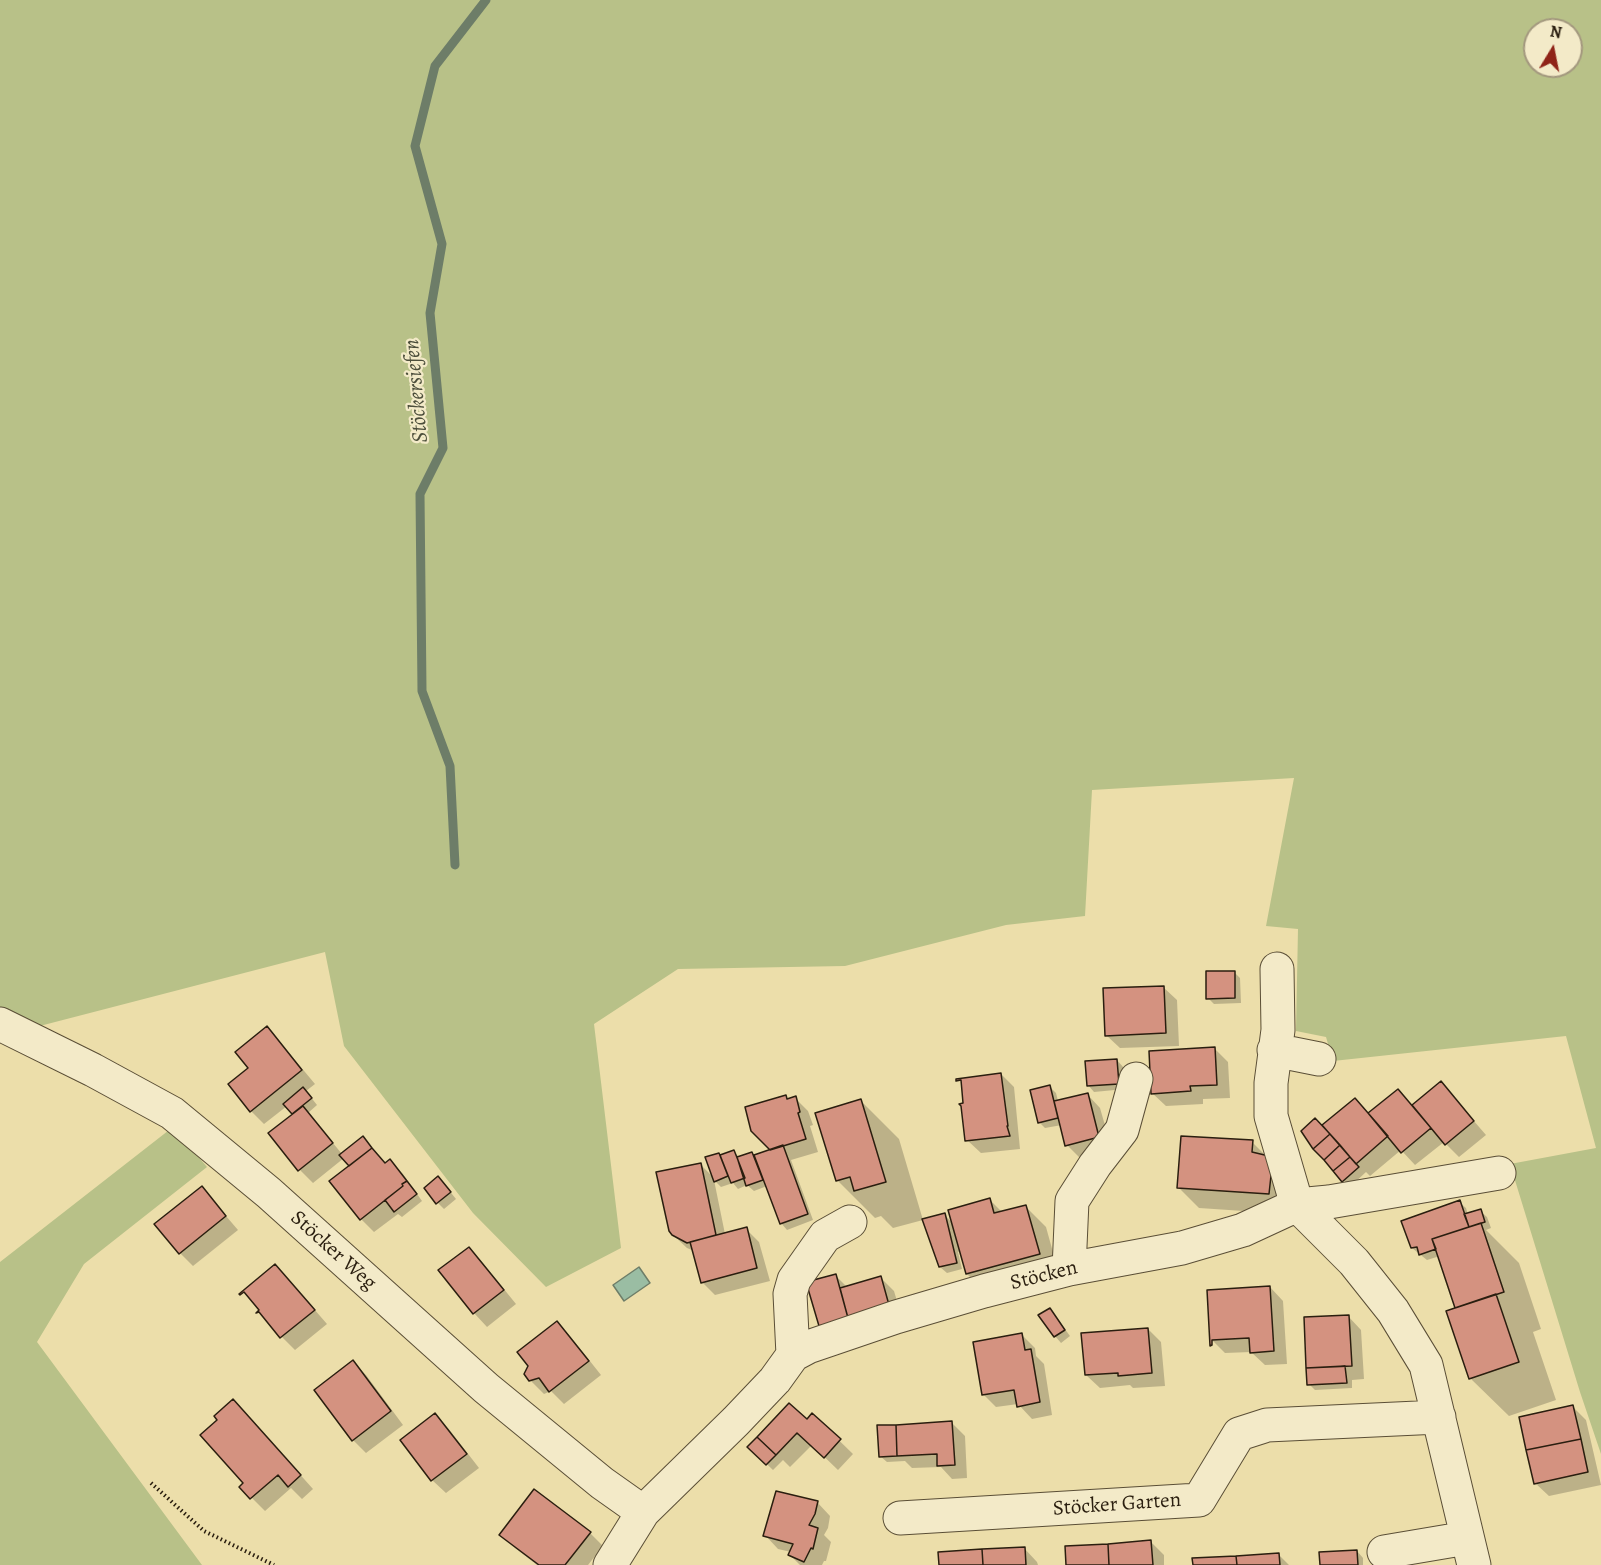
<!DOCTYPE html>
<html>
<head>
<meta charset="utf-8">
<style>
	body { margin:0 }
	#map { position:relative; width:1601px; height:1565px; overflow:hidden; background:#ecdeaa; font-family:Alegreya,serif }
	canvas { display:block }
	.north { position:absolute; left:1523px; top:18px; width:60px; height:60px; box-sizing:border-box; background:#f3eac8; border:2px solid #a3987e; border-radius:50%; rotate:10deg; font-size:16px; font-weight:700; line-height:24px; text-align:center; color:#2a1e0f }
	.north::after { content:''; display:block; margin:auto; width:21px; height:27px; background:#8f2418; clip-path:polygon(50% 0,100% 100%,50% 72%,0 100%) }
</style>
</head>
<body>
<div id="map">
<canvas width="1601" height="1565"></canvas>
<div class="north">N</div>
</div>
<script>
const c = document.querySelector('canvas').getContext('2d');
c.lineJoin = 'round';
function fillPath(path, color) {
  c.fillStyle = color;
  c.fill(path, 'evenodd');
}
function strokePath(path, color, width, dash) {
  c.strokeStyle = color;
  c.lineWidth = width;
  c.lineCap = dash ? 'butt' : 'round';
  c.setLineDash(dash || []);
  c.stroke(path);
}
function label(font, color, halo, rows, align = 'center') {
  c.font = font + ' Alegreya,serif';
  c.lineWidth = 4.5;
  c.setLineDash([]);
  c.textBaseline = 'middle';
  c.strokeStyle = halo;
  c.fillStyle = color;
  for (const [text, x, y, turn = 0] of rows) {
    c.save();
    c.translate(x, y);
    c.rotate((+turn || 0) * Math.PI / 180);
    c.textAlign = isNaN(turn) ? turn : align;
    if (halo) c.strokeText(text, 0, 0);
    c.fillText(text, 0, 0);
    c.restore();
  }
}
fillPath(new Path2D(`
	M 0,0 L 1601,0 L 1601,1454 L 1580,1392 L 1510,1164 L 1596,1148 L 1566,1036 L 1333,1061 L 1326,1037 L 1296,1031 L 1298,929 L 1266,926 L 1294,778 L 1092,790 L 1085,916 L 1006,925 L 845,966 L 678,969 L 594,1024 L 621,1248 L 546,1287 L 473,1213 L 344,1046 L 325,952 L 32,1028 L 0,1012 ZM 1535,30 L 1571,30 L 1571,66 L 1535,66 Z
	M 173,1127 L 207,1167 L 84,1264 L 37,1342 L 202,1565 L 0,1565 L 0,1262 Z`), '#b8c188');
const water = new Path2D(`
	M 639,1267 L 650,1283 L 624,1301 L 613,1285 Z`);
fillPath(water, '#9abda3');
strokePath(water, '#6d7d68', 1.5);
fillPath(new Path2D(`
	M 1234,972 L 1240,978 L 1241,1003 L 1214,1004 L 1208,998 Z
	M 1163,987 L 1177,1000 L 1179,1046 L 1120,1048 L 1106,1035 Z
	M 267,1028 L 280,1042 L 315,1084 L 306,1091 L 317,1105 L 308,1113 L 342,1154 L 369,1144 L 386,1164 L 390,1161 L 403,1174 L 422,1201 L 402,1217 L 398,1214 L 374,1232 L 361,1219 L 351,1166 L 344,1158 L 313,1183 L 300,1170 L 294,1115 L 287,1106 L 264,1124 L 251,1111 L 250,1068 Z
	M 1215,1049 L 1228,1062 L 1230,1098 L 1203,1099 L 1203,1104 L 1166,1106 L 1152,1093 Z
	M 1117,1060 L 1123,1067 L 1125,1089 L 1094,1092 L 1088,1085 Z
	M 1001,1074 L 1014,1087 L 1020,1149 L 981,1153 L 967,1140 Z
	M 1441,1083 L 1486,1135 L 1459,1157 L 1444,1142 L 1415,1165 L 1401,1150 L 1370,1176 L 1366,1172 L 1350,1187 L 1303,1132 L 1326,1132 L 1369,1114 L 1398,1091 L 1413,1106 Z
	M 1050,1087 L 1056,1093 L 1058,1101 L 1087,1094 L 1100,1108 L 1112,1150 L 1080,1158 L 1067,1145 L 1062,1125 L 1045,1128 L 1039,1122 Z
	M 786,1096 L 789,1100 L 795,1098 L 808,1111 L 813,1125 L 810,1126 L 818,1152 L 791,1160 L 813,1220 L 787,1230 L 781,1223 L 767,1186 L 754,1191 L 747,1185 L 738,1189 L 733,1183 L 721,1187 L 714,1180 L 725,1234 L 746,1229 L 759,1242 L 770,1281 L 715,1295 L 702,1282 L 694,1251 L 687,1248 L 673,1235 L 700,1164 L 714,1178 L 719,1154 L 721,1157 L 734,1152 L 740,1158 L 752,1154 L 755,1157 L 772,1151 Z
	M 861,1101 L 899,1139 L 923,1220 L 893,1228 L 881,1216 L 875,1218 L 837,1180 Z
	M 1252,1142 L 1268,1158 L 1288,1214 L 1199,1208 L 1179,1188 Z
	M 444,1184 L 456,1199 L 444,1209 L 438,1203 Z
	M 202,1188 L 238,1230 L 193,1266 L 180,1253 Z
	M 990,1200 L 1003,1213 L 1026,1207 L 1046,1227 L 1059,1274 L 987,1294 L 967,1274 L 961,1251 L 958,1252 L 962,1269 L 947,1273 L 940,1267 L 944,1214 L 953,1224 Z
	M 1459,1202 L 1466,1208 L 1468,1215 L 1480,1211 L 1487,1217 L 1491,1228 L 1486,1230 L 1519,1263 L 1541,1329 L 1533,1332 L 1556,1400 L 1509,1416 L 1471,1379 L 1448,1312 L 1457,1309 L 1440,1256 L 1427,1260 L 1412,1248 Z
	M 469,1249 L 482,1262 L 516,1304 L 487,1327 L 474,1313 Z
	M 836,1276 L 847,1287 L 881,1278 L 894,1291 L 902,1318 L 834,1339 Z
	M 288,1279 L 327,1324 L 295,1350 L 282,1337 Z
	M 1270,1287 L 1283,1301 L 1287,1364 L 1265,1365 L 1251,1352 L 1225,1353 L 1212,1340 Z
	M 1050,1309 L 1070,1336 L 1061,1343 L 1055,1336 Z
	M 1348,1316 L 1361,1330 L 1364,1379 L 1352,1380 L 1352,1388 L 1315,1390 L 1309,1384 Z
	M 557,1323 L 570,1336 L 601,1375 L 564,1404 L 551,1391 L 544,1394 L 530,1380 Z
	M 1148,1329 L 1161,1342 L 1165,1386 L 1133,1388 L 1130,1385 L 1100,1388 L 1086,1375 Z
	M 1022,1335 L 1035,1348 L 1036,1356 L 1044,1364 L 1052,1415 L 1032,1419 L 1018,1404 L 996,1407 L 983,1394 Z
	M 353,1362 L 366,1375 L 403,1425 L 366,1453 L 353,1440 Z
	M 1573,1407 L 1586,1420 L 1601,1485 L 1549,1496 L 1535,1483 Z
	M 246,1414 L 313,1489 L 302,1499 L 291,1488 L 265,1511 L 241,1487 L 245,1484 Z
	M 435,1415 L 448,1428 L 479,1468 L 446,1493 L 432,1480 L 402,1440 Z
	M 813,1415 L 853,1454 L 838,1470 L 812,1445 L 790,1467 L 783,1460 L 773,1470 L 749,1447 L 807,1421 Z
	M 952,1423 L 965,1436 L 967,1478 L 952,1479 L 941,1467 L 912,1468 L 905,1461 L 887,1462 L 880,1456 Z
	M 817,1502 L 830,1516 L 828,1528 L 824,1535 L 831,1542 L 826,1561 L 824,1561 L 822,1565 L 800,1565 L 790,1555 L 791,1552 L 778,1549 L 765,1535 Z
	M 590,1533 L 603,1546 L 588,1565 L 537,1565 L 515,1548 L 501,1534 Z
	M 1151,1542 L 1164,1555 L 1164,1565 L 1068,1565 Z
	M 1024,1548 L 1037,1562 L 1038,1565 L 941,1565 Z
	M 1357,1551 L 1363,1558 L 1363,1565 L 1321,1565 Z
	M 1279,1555 L 1289,1565 L 1194,1565 Z`), '#0003');
strokePath(new Path2D(`
	M 455,865 L 450,766 L 422,691 L 420,494 L 443,448 L 430,313 L 442,244 L 415,146 L 435,66 L 486,0`), '#6d7d68', 9);
const building = new Path2D(`
	M 1206,971 L 1235,971 L 1235,998 L 1206,999 Z
	M 1164,986 L 1166,1033 L 1105,1036 L 1103,988 Z
	M 267,1026 L 302,1070 L 250,1112 L 228,1084 L 248,1068 L 235,1052 Z
	M 1215,1047 L 1217,1085 L 1190,1086 L 1191,1091 L 1151,1094 L 1149,1051 Z
	M 1117,1059 L 1119,1084 L 1087,1086 L 1085,1061 Z
	M 1001,1073 L 1008,1126 L 1007,1126 L 1010,1136 L 965,1141 L 961,1106 L 959,1104 L 963,1103 L 961,1080 L 956,1081 L 956,1079 Z
	M 1441,1081 L 1474,1121 L 1445,1145 L 1412,1105 Z
	M 1050,1085 L 1058,1118 L 1038,1123 L 1030,1090 Z
	M 303,1087 L 312,1098 L 292,1114 L 283,1104 Z
	M 1398,1089 L 1431,1128 L 1401,1153 L 1368,1113 Z
	M 1088,1093 L 1099,1137 L 1065,1146 L 1054,1101 Z
	M 786,1095 L 787,1099 L 796,1096 L 800,1112 L 798,1113 L 806,1139 L 770,1150 L 751,1131 L 745,1107 Z
	M 1355,1098 L 1388,1136 L 1356,1164 L 1322,1125 Z
	M 861,1099 L 886,1182 L 854,1191 L 850,1177 L 836,1181 L 815,1113 Z
	M 303,1106 L 333,1143 L 298,1171 L 268,1133 Z
	M 1315,1118 L 1330,1134 L 1313,1149 L 1301,1131 Z
	M 1330,1134 L 1340,1145 L 1324,1160 L 1313,1149 Z
	M 363,1136 L 372,1148 L 349,1166 L 339,1155 Z
	M 1181,1136 L 1253,1140 L 1252,1152 L 1273,1157 L 1269,1194 L 1177,1188 Z
	M 783,1145 L 808,1214 L 780,1224 L 754,1155 Z
	M 1340,1145 L 1350,1157 L 1333,1171 L 1324,1160 Z
	M 372,1148 L 385,1163 L 390,1159 L 407,1181 L 402,1184 L 403,1186 L 360,1220 L 329,1181 Z
	M 734,1150 L 745,1178 L 731,1183 L 720,1155 Z
	M 752,1152 L 763,1180 L 746,1186 L 737,1157 Z
	M 719,1153 L 728,1176 L 714,1182 L 705,1157 Z
	M 1350,1157 L 1359,1167 L 1342,1182 L 1333,1171 Z
	M 701,1163 L 716,1235 L 687,1243 L 672,1235 L 669,1231 L 656,1172 Z
	M 438,1176 L 451,1192 L 436,1204 L 424,1188 Z
	M 407,1181 L 417,1194 L 394,1212 L 385,1200 L 403,1186 L 402,1184 Z
	M 202,1186 L 226,1216 L 179,1254 L 154,1224 Z
	M 990,1198 L 994,1213 L 1026,1205 L 1040,1254 L 966,1274 L 948,1210 Z
	M 1460,1200 L 1469,1227 L 1432,1239 L 1436,1249 L 1419,1255 L 1417,1247 L 1411,1248 L 1401,1221 Z
	M 1481,1209 L 1485,1222 L 1469,1227 L 1464,1214 Z
	M 945,1213 L 957,1263 L 939,1267 L 922,1219 Z
	M 1481,1223 L 1504,1292 L 1455,1308 L 1432,1239 Z
	M 747,1227 L 757,1268 L 701,1283 L 690,1242 Z
	M 469,1247 L 504,1290 L 473,1314 L 438,1270 Z
	M 275,1264 L 315,1310 L 280,1338 L 259,1312 L 256,1313 L 259,1310 L 244,1292 L 240,1295 L 239,1294 Z
	M 836,1274 L 848,1318 L 819,1326 L 806,1282 Z
	M 881,1276 L 889,1305 L 848,1318 L 840,1288 Z
	M 1270,1286 L 1274,1351 L 1250,1353 L 1249,1338 L 1212,1340 L 1212,1345 L 1210,1346 L 1207,1290 Z
	M 1496,1294 L 1519,1362 L 1469,1379 L 1446,1311 Z
	M 1050,1308 L 1065,1330 L 1054,1337 L 1038,1315 Z
	M 1349,1315 L 1352,1366 L 1306,1368 L 1304,1317 Z
	M 557,1321 L 589,1361 L 549,1392 L 539,1378 L 529,1381 L 524,1374 L 528,1366 L 517,1352 Z
	M 1148,1328 L 1152,1373 L 1118,1376 L 1118,1373 L 1085,1375 L 1081,1333 Z
	M 1022,1333 L 1025,1350 L 1031,1349 L 1040,1402 L 1017,1407 L 1014,1390 L 982,1395 L 973,1342 Z
	M 353,1360 L 391,1411 L 352,1441 L 314,1390 Z
	M 1345,1366 L 1347,1383 L 1307,1385 L 1306,1368 Z
	M 233,1399 L 301,1475 L 288,1487 L 278,1475 L 250,1499 L 239,1487 L 243,1483 L 200,1435 L 217,1420 L 214,1416 Z
	M 789,1403 L 807,1419 L 812,1413 L 841,1439 L 824,1458 L 797,1433 L 776,1455 L 757,1437 Z
	M 1573,1405 L 1581,1439 L 1526,1450 L 1519,1417 Z
	M 435,1413 L 467,1454 L 431,1481 L 400,1440 Z
	M 952,1421 L 955,1465 L 937,1466 L 937,1454 L 897,1456 L 896,1425 Z
	M 877,1425 L 896,1425 L 897,1456 L 879,1457 Z
	M 757,1437 L 776,1455 L 766,1465 L 747,1447 Z
	M 1581,1439 L 1588,1472 L 1534,1484 L 1526,1450 Z
	M 534,1489 L 591,1532 L 565,1565 L 539,1565 L 499,1535 Z
	M 776,1491 L 818,1501 L 815,1514 L 809,1525 L 818,1528 L 813,1549 L 811,1548 L 804,1562 L 788,1555 L 793,1544 L 763,1536 Z
	M 1151,1540 L 1153,1565 L 1109,1565 L 1108,1544 Z
	M 1108,1544 L 1109,1565 L 1066,1565 L 1065,1546 Z
	M 1025,1547 L 1026,1565 L 983,1565 L 982,1549 Z
	M 982,1549 L 983,1565 L 939,1565 L 938,1552 Z
	M 1357,1550 L 1358,1565 L 1320,1565 L 1319,1552 Z
	M 1279,1553 L 1280,1565 L 1237,1565 L 1236,1556 Z
	M 1236,1556 L 1237,1565 L 1193,1565 L 1192,1558 Z`);
fillPath(building, '#d49280');
strokePath(building, '#2a1e0f', 1.5);
const minor = new Path2D(`
	M 1277,969 L 1278,1030 L 1271,1083 L 1271,1116 L 1297,1205 L 1354,1262 L 1393,1311 L 1426,1365 L 1474,1565
	M 0,1024 L 93,1070 L 172,1113 L 269,1193 L 486,1388 L 602,1483 L 643,1512
	M 1274,1050 L 1319,1059
	M 1069,1269 L 1072,1201 L 1095,1165 L 1122,1130 L 1136,1079
	M 793,1355 L 790,1294 L 794,1280 L 825,1236 L 850,1222
	M 900,1518 L 1199,1500 L 1239,1434 L 1267,1425 L 1439,1417
	M 1384,1552 L 1467,1538
	M 610,1565 L 643,1512 L 736,1421 L 775,1380 L 793,1355 L 808,1347 L 896,1317 L 984,1291 L 1069,1269 L 1182,1248 L 1243,1230 L 1297,1205 L 1329,1202 L 1499,1173`);
strokePath(minor, '#5a4e36', 35);
strokePath(new Path2D(`
	M 151,1483 L 204,1531 L 274,1565`), '#2a1e0f', 4, [1.5, 3]);
strokePath(minor, '#f3eac8', 33);
label('21px', '#2a1e0f', '#f3eac8', [
	["Stöcker Weg",333,1251,42],
	["Stöcken",1044,1276,-14],
	["Stöcker Garten",1117,1505,-4]
]);
label('italic 22px', '#4c4e3b', '#f3eac8', [
	["Stöckersiefen",417,391,-95]
]);
</script>
</body>
</html>
